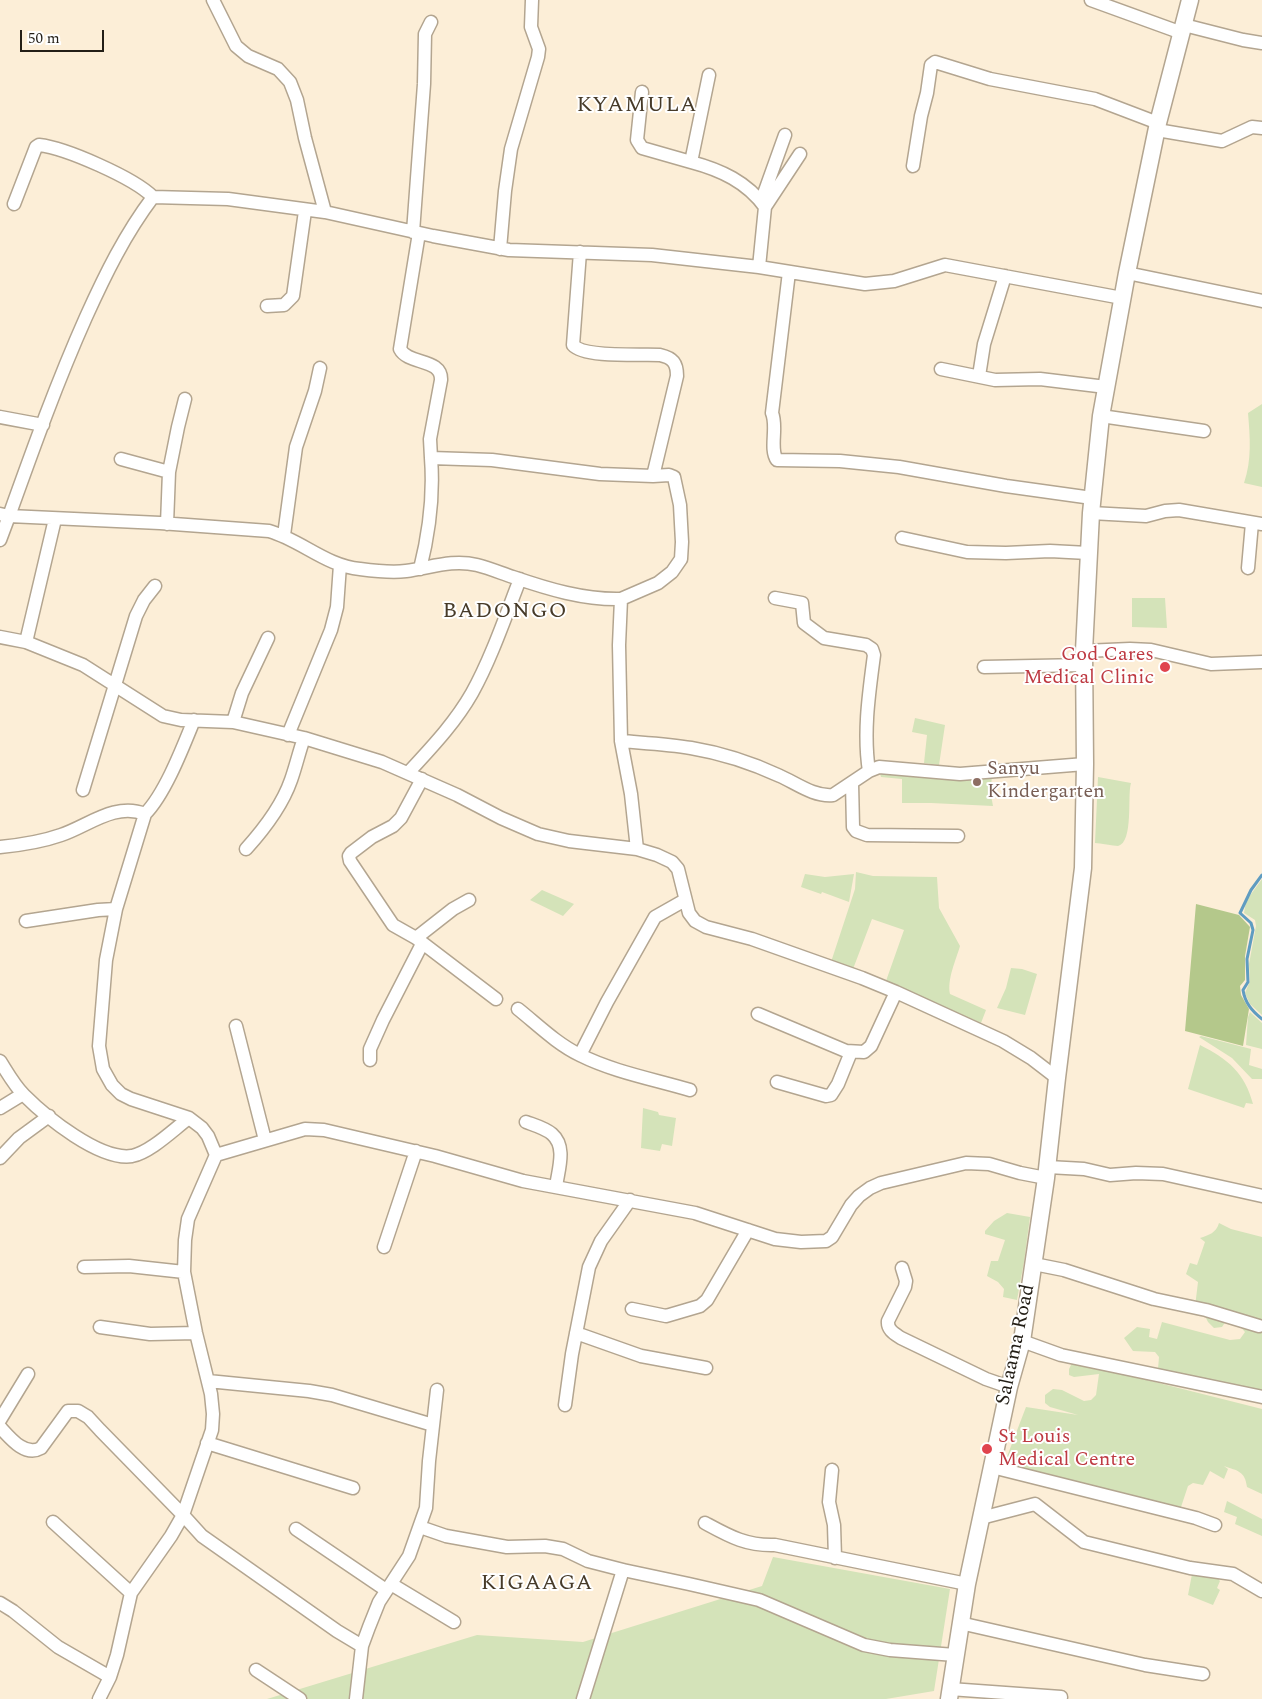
<!DOCTYPE html>
<html>
<head>
<meta charset="utf-8">
<style>
	body { margin:0 }
	#map { position:relative; width:1262px; height:1699px; overflow:hidden; background:#fceed7; font-family:Spectral,serif }
	canvas { display:block }
	.scale { position:absolute; left:20px; top:30px; width:84px; height:22px; box-sizing:border-box; border:2px solid #231e16; border-top:0; padding-left:6px; font-size:15px; line-height:18px; white-space:nowrap; color:#231e16; -webkit-text-stroke:4px #fff; paint-order:stroke }
</style>
</head>
<body>
<div id="map">
<canvas width="1262" height="1699"></canvas>
<div class="scale">50 m</div>
</div>
<script>
const c = document.querySelector('canvas').getContext('2d');
c.lineJoin = 'round';
function fillPath(path, color) {
  c.fillStyle = color;
  c.fill(path, 'evenodd');
}
function strokePath(path, color, width, dash) {
  c.strokeStyle = color;
  c.lineWidth = width;
  c.lineCap = dash ? 'butt' : 'round';
  c.setLineDash(dash || []);
  c.stroke(path);
}
function label(font, color, halo, rows, align = 'center') {
  c.font = font + ' Spectral,serif';
  c.lineWidth = 4;
  c.setLineDash([]);
  c.textBaseline = 'middle';
  c.strokeStyle = halo;
  c.fillStyle = color;
  for (const [text, x, y, turn = 0] of rows) {
    c.save();
    c.translate(x, y);
    c.rotate((+turn || 0) * Math.PI / 180);
    c.textAlign = isNaN(turn) ? turn : align;
    if (halo) c.strokeText(text, 0, 0);
    c.fillText(text, 0, 0);
    c.restore();
  }
}
fillPath(new Path2D(`
	M 1262,404 L 1262,487 L 1244,483 C 1252,460 1250,437 1248,413 Z
	M 1132,598 L 1165,598 L 1167,628 L 1132,627 Z
	M 915,718 L 945,725 L 939,765 L 924,763 L 927,735 L 912,732 Z
	M 879,770 L 971,779 L 992,778 L 990,790 L 993,806 L 931,803 L 902,803 L 902,779 L 881,777 Z
	M 1098,777 L 1131,783 C 1127,795 1134,842 1118,846 C 1113,846 1100,843 1095,843 Z
	M 856,872 L 873,876 L 937,877 L 939,908 L 960,946 C 956,960 947,979 950,994 L 986,1010 L 981,1023 L 886,981 L 904,930 L 872,919 L 853,969 L 831,962 L 855,889 Z
	M 805,874 L 825,877 L 854,874 L 849,902 L 822,892 L 821,894 L 801,887 Z
	M 1262,879 L 1262,1015 L 1250,1004 L 1245,993 L 1250,981 L 1249,964 L 1256,926 L 1255,920 L 1244,913 L 1246,901 Z
	M 542,890 L 574,904 L 563,916 L 530,900 Z
	M 1011,968 L 1022,969 L 1037,974 L 1025,1015 L 997,1008 L 1006,988 Z
	M 1250,1012 L 1262,1023 L 1262,1049 L 1246,1045 L 1248,1017 Z
	M 1201,1036 L 1251,1049 L 1249,1065 L 1262,1069 L 1262,1079 L 1252,1079 L 1232,1058 L 1199,1037 Z
	M 1200,1045 C 1228,1059 1245,1073 1253,1104 L 1246,1103 L 1244,1108 L 1188,1089 Z
	M 643,1108 L 658,1112 L 659,1115 L 676,1118 L 672,1146 L 662,1144 L 660,1151 L 641,1148 Z
	M 1007,1213 L 1030,1217 L 1024,1262 L 1017,1300 L 1003,1297 L 1004,1289 L 998,1282 L 987,1276 L 991,1261 L 998,1261 L 1005,1240 L 985,1234 L 985,1231 L 994,1221 Z
	M 1219,1223 L 1231,1229 L 1262,1237 L 1262,1391 L 1158,1369 L 1159,1357 L 1155,1352 L 1133,1351 L 1124,1338 L 1137,1327 L 1150,1329 L 1149,1337 L 1157,1339 L 1162,1322 L 1230,1340 L 1240,1339 L 1245,1332 L 1238,1324 L 1226,1321 L 1222,1327 L 1214,1328 L 1208,1322 L 1205,1316 L 1194,1315 L 1198,1282 L 1186,1274 L 1190,1263 L 1197,1265 L 1205,1242 L 1200,1238 C 1209,1235 1216,1233 1219,1223 Z
	M 1072,1363 L 1131,1376 L 1262,1409 L 1262,1494 L 1247,1487 C 1245,1471 1238,1471 1224,1466 L 1228,1469 L 1224,1479 L 1210,1471 L 1203,1485 L 1193,1483 L 1188,1486 L 1180,1510 L 1003,1467 L 1026,1407 L 1078,1415 L 1050,1407 L 1045,1403 L 1045,1395 L 1053,1389 L 1062,1390 L 1084,1401 L 1091,1400 L 1096,1395 L 1099,1374 L 1074,1377 L 1069,1375 L 1069,1369 Z
	M 1227,1501 L 1262,1519 L 1262,1536 L 1235,1524 L 1237,1517 L 1224,1512 Z
	M 773,1557 L 950,1589 L 934,1691 L 886,1699 L 267,1699 L 477,1635 L 583,1642 L 762,1586 Z
	M 1193,1569 L 1223,1571 L 1219,1580 L 1220,1581 L 1217,1588 L 1220,1590 L 1213,1605 L 1188,1595 Z`), '#d4e3b9');
fillPath(new Path2D(`
	M 1196,904 L 1239,915 L 1250,927 L 1245,956 L 1245,980 L 1240,986 L 1241,995 L 1249,1009 L 1243,1046 L 1185,1031 Z`), '#b4c88b');
strokePath(new Path2D(`
	M 1262,875 L 1251,890 L 1240,913 L 1251,923 L 1253,930 L 1247,959 L 1248,982 L 1243,990 C 1245,1003 1252,1011 1262,1019`), '#5f9cc1', 3);
const minor = new Path2D(`
	M 213,0 L 236,46 L 248,56 L 278,69 L 290,82 L 297,100 L 305,138 L 325,212
	M 1091,0 L 1182,33
	M 1184,25 L 1243,40 L 1262,43
	M 709,75 L 691,162 C 721,170 747,182 765,207
	M 642,92 L 637,140 L 642,148 L 691,162
	M 1157,130 L 1222,141 L 1252,127 L 1262,128
	M 913,166 L 921,116 L 927,93 L 931,65 L 935,62 L 990,79 L 1095,99 L 1158,123
	M 153,197 L 228,199 L 325,212 L 433,236 L 509,250 L 652,255 L 759,267 L 865,284 L 894,281 L 945,265 L 1122,298
	M 761,202 L 785,135
	M 14,204 L 36,147 L 39,145 C 66,148 134,178 153,197 C 125,234 105,275 86,317 C 57,382 33,449 9,516 L 160,523 L 269,531 C 301,540 326,566 360,569 C 375,571 391,573 406,571 C 430,568 452,559 477,565 C 489,568 501,573 513,577 C 548,589 584,600 621,599 L 619,645 L 621,741 L 631,794 L 637,849
	M 413,232 L 424,84 L 425,34 L 431,22
	M 419,233 L 400,349 C 408,365 442,358 441,380 L 430,439 L 431,458
	M 500,249 L 505,191 L 511,149 L 538,57 L 539,49 L 531,27 L 532,0
	M 580,252 L 573,345 C 584,358 642,354 660,355 C 673,358 677,363 677,376 L 653,476
	M 759,267 L 765,207 L 800,154
	M 789,272 L 772,413 C 778,427 769,449 777,460 L 840,461 L 899,467 L 1006,486 L 1092,498
	M 1127,273 L 1262,301
	M 267,306 L 284,305 L 293,296 L 305,211
	M 941,369 L 995,380 L 1040,379 L 1106,387
	M 979,376 L 984,344 L 1005,276
	M 1101,416 L 1204,431
	M 0,417 L 43,425
	M 121,459 L 169,472
	M 1091,513 L 1146,516 L 1165,511 L 1179,510 L 1262,524
	M 0,514 L 9,516 L 0,540
	M 167,524 L 169,472 L 178,427 L 185,399
	M 284,535 L 296,447 L 315,391 L 320,368
	M 902,538 L 967,552 L 1006,553 L 1050,551 L 1088,553
	M 1248,568 L 1252,523
	M 420,569 C 429,533 434,496 431,458 L 492,460 L 600,474 L 653,476 L 669,475 L 674,477 L 680,505 L 682,542 L 681,559 L 672,572 L 658,583 L 621,599
	M 775,598 L 802,603 L 804,623 L 824,638 L 866,645 L 872,649 L 874,655 C 869,693 863,732 869,771
	M 0,637 L 26,642 L 83,665 L 163,716 L 181,720 L 233,722 L 304,738 L 382,762 L 457,795 L 501,818 L 538,834 L 569,841 L 637,849 L 657,855 L 672,862 L 678,869 L 689,913 L 695,921 L 706,927 L 752,939 L 862,978 L 896,992 L 1003,1041 L 1031,1058 L 1057,1078
	M 26,642 L 55,519
	M 1084,651 L 1130,649 L 1151,650 L 1211,664 L 1262,662
	M 984,667 L 1084,665
	M 233,722 L 242,693 L 268,638
	M 288,735 L 331,630 L 337,607 L 340,565
	M 621,741 C 644,743 668,744 691,748 C 721,753 752,763 780,776 C 796,783 814,797 833,795 L 869,771 L 879,767 L 960,774 L 1085,764
	M 408,773 C 431,748 455,723 472,693 C 491,659 506,615 520,579
	M 422,779 L 401,818 L 393,826 L 372,837 L 351,853 L 349,856 L 350,861 L 393,925 L 416,938 L 496,999
	M 852,783 L 853,827 L 856,831 L 867,835 L 958,836
	M 83,790 L 136,616 L 144,600 L 155,586
	M 0,847 C 21,845 41,842 61,835 C 88,826 115,802 145,814
	M 246,849 C 265,828 282,806 291,780 C 296,766 299,752 304,738
	M 26,921 L 98,910 L 116,909
	M 416,938 L 453,909 L 469,900
	M 518,1009 C 538,1025 557,1044 580,1055 C 614,1072 653,1079 690,1090
	M 758,1014 L 846,1051 L 864,1052 L 871,1046 L 896,992
	M 236,1026 L 265,1140
	M 580,1055 L 607,1002 L 655,917 L 685,900
	M 370,1060 L 370,1049 L 383,1020 L 422,944
	M 0,1061 C 7,1072 14,1085 24,1095 C 46,1117 100,1161 132,1156 C 151,1152 174,1129 189,1118
	M 777,1082 L 826,1096 L 831,1095 L 838,1084 L 851,1052
	M 0,1108 L 23,1094
	M 526,1122 C 534,1125 545,1128 552,1134 C 567,1147 558,1170 556,1187
	M 216,1155 L 305,1129 L 324,1130 L 435,1156 L 523,1181 L 695,1213 L 775,1239 L 801,1242 L 826,1241 L 832,1237 L 851,1205 L 859,1196 L 870,1188 L 881,1183 L 966,1163 L 989,1164 L 1020,1173 L 1046,1178
	M 0,1158 L 19,1138 L 49,1116
	M 1048,1167 L 1084,1169 L 1110,1175 L 1136,1173 L 1163,1174 L 1262,1196
	M 384,1247 L 416,1151
	M 1034,1264 L 1064,1270 L 1154,1299 L 1206,1310 L 1259,1326
	M 84,1267 L 129,1266 L 184,1272
	M 902,1268 L 906,1281 L 905,1287 L 888,1321 C 887,1330 895,1334 901,1338 L 986,1379 L 1009,1387
	M 632,1309 L 666,1316 L 700,1306 L 707,1300 L 748,1230
	M 100,1327 L 150,1334 L 196,1333
	M 576,1333 L 641,1356 L 706,1368
	M 1022,1341 L 1061,1355 L 1262,1397
	M 208,1381 L 309,1391 L 332,1395 L 433,1425
	M 565,1405 L 572,1354 L 589,1267 L 601,1241 L 630,1200
	M 0,1420 L 28,1374
	M 0,1427 C 10,1438 25,1457 41,1448 L 68,1411 L 78,1411 L 88,1417 L 100,1430 L 183,1515 L 202,1536 L 337,1631 L 362,1646
	M 207,1443 L 353,1488
	M 992,1467 L 1196,1518 L 1215,1525
	M 832,1470 L 829,1502 L 834,1525 L 835,1558
	M 981,1518 L 1035,1504 L 1084,1542 L 1190,1568 L 1233,1574 L 1262,1591
	M 53,1522 L 131,1593
	M 705,1523 C 729,1536 746,1546 775,1545 L 967,1584
	M 420,1527 L 446,1536 L 507,1547 L 545,1546 L 563,1549 L 588,1561 L 623,1570 L 689,1584 L 759,1600 L 864,1645 L 890,1650 L 955,1655
	M 296,1529 L 386,1590
	M 391,1584 L 454,1622
	M 0,1603 L 13,1611 L 58,1647 L 110,1677
	M 960,1623 L 1145,1665 L 1203,1674
	M 256,1670 L 300,1699
	M 950,1689 L 1061,1697
	M 99,1699 L 110,1677 L 117,1655 L 131,1593 L 171,1536 L 183,1515 L 212,1430 L 213,1414 L 211,1394 L 196,1333 L 184,1272 L 185,1240 L 188,1219 L 216,1155 L 208,1136 L 202,1128 L 189,1118 L 131,1099 L 121,1094 L 112,1085 L 103,1069 L 99,1046 L 106,960 L 116,909 L 145,814 C 165,794 183,747 194,720
	M 356,1699 L 362,1646 L 369,1627 L 379,1602 L 409,1556 L 426,1508 L 429,1461 L 437,1390
	M 583,1699 L 623,1570`);
const major = new Path2D(`
	M 949,1699 L 967,1584 L 1009,1387 L 1022,1341 L 1046,1178 L 1057,1078 L 1083,868 L 1085,764 L 1084,651 L 1091,513 L 1101,416 L 1127,273 L 1158,123 L 1190,0`);
strokePath(minor, '#b3a590', 15);
strokePath(major, '#b3a590', 19);
strokePath(minor, '#fff', 12);
strokePath(major, '#fff', 16);
for (const [x, y, r, color] of [
	[1165,667,6,"#e0444e"],
	[977,782,5,"#8d6e63"],
	[987,1449,6,"#e0444e"]
]) {
  const dot = new Path2D();
  dot.arc(x, y, r, 0, 2 * Math.PI);
  c.fillStyle = color;
  c.fill(dot);
  strokePath(dot, '#fff', 2);
}
label('20px', '#be3a42', '#fff', [
	["God Cares",1154,656],
	["Medical Clinic",1154,679],
	["St Louis",998,1438,"left"],
	["Medical Centre",998,1461,"left"]
], 'right');
label('20px', '#785e54', '#fff', [
	["Sanyu",987,770],
	["Kindergarten",987,793]
], 'left');
label('20px', '#231e16', '#fff', [
	["Salaama Road",1017,1345,-78]
]);
c.letterSpacing = '1px';
label('22px', '#473b29', '#fff', [
	["KYAMULA",637,107],
	["BADONGO",505,613],
	["KIGAAGA",537,1585]
]);
c.letterSpacing = '0px';
</script>
</body>
</html>
